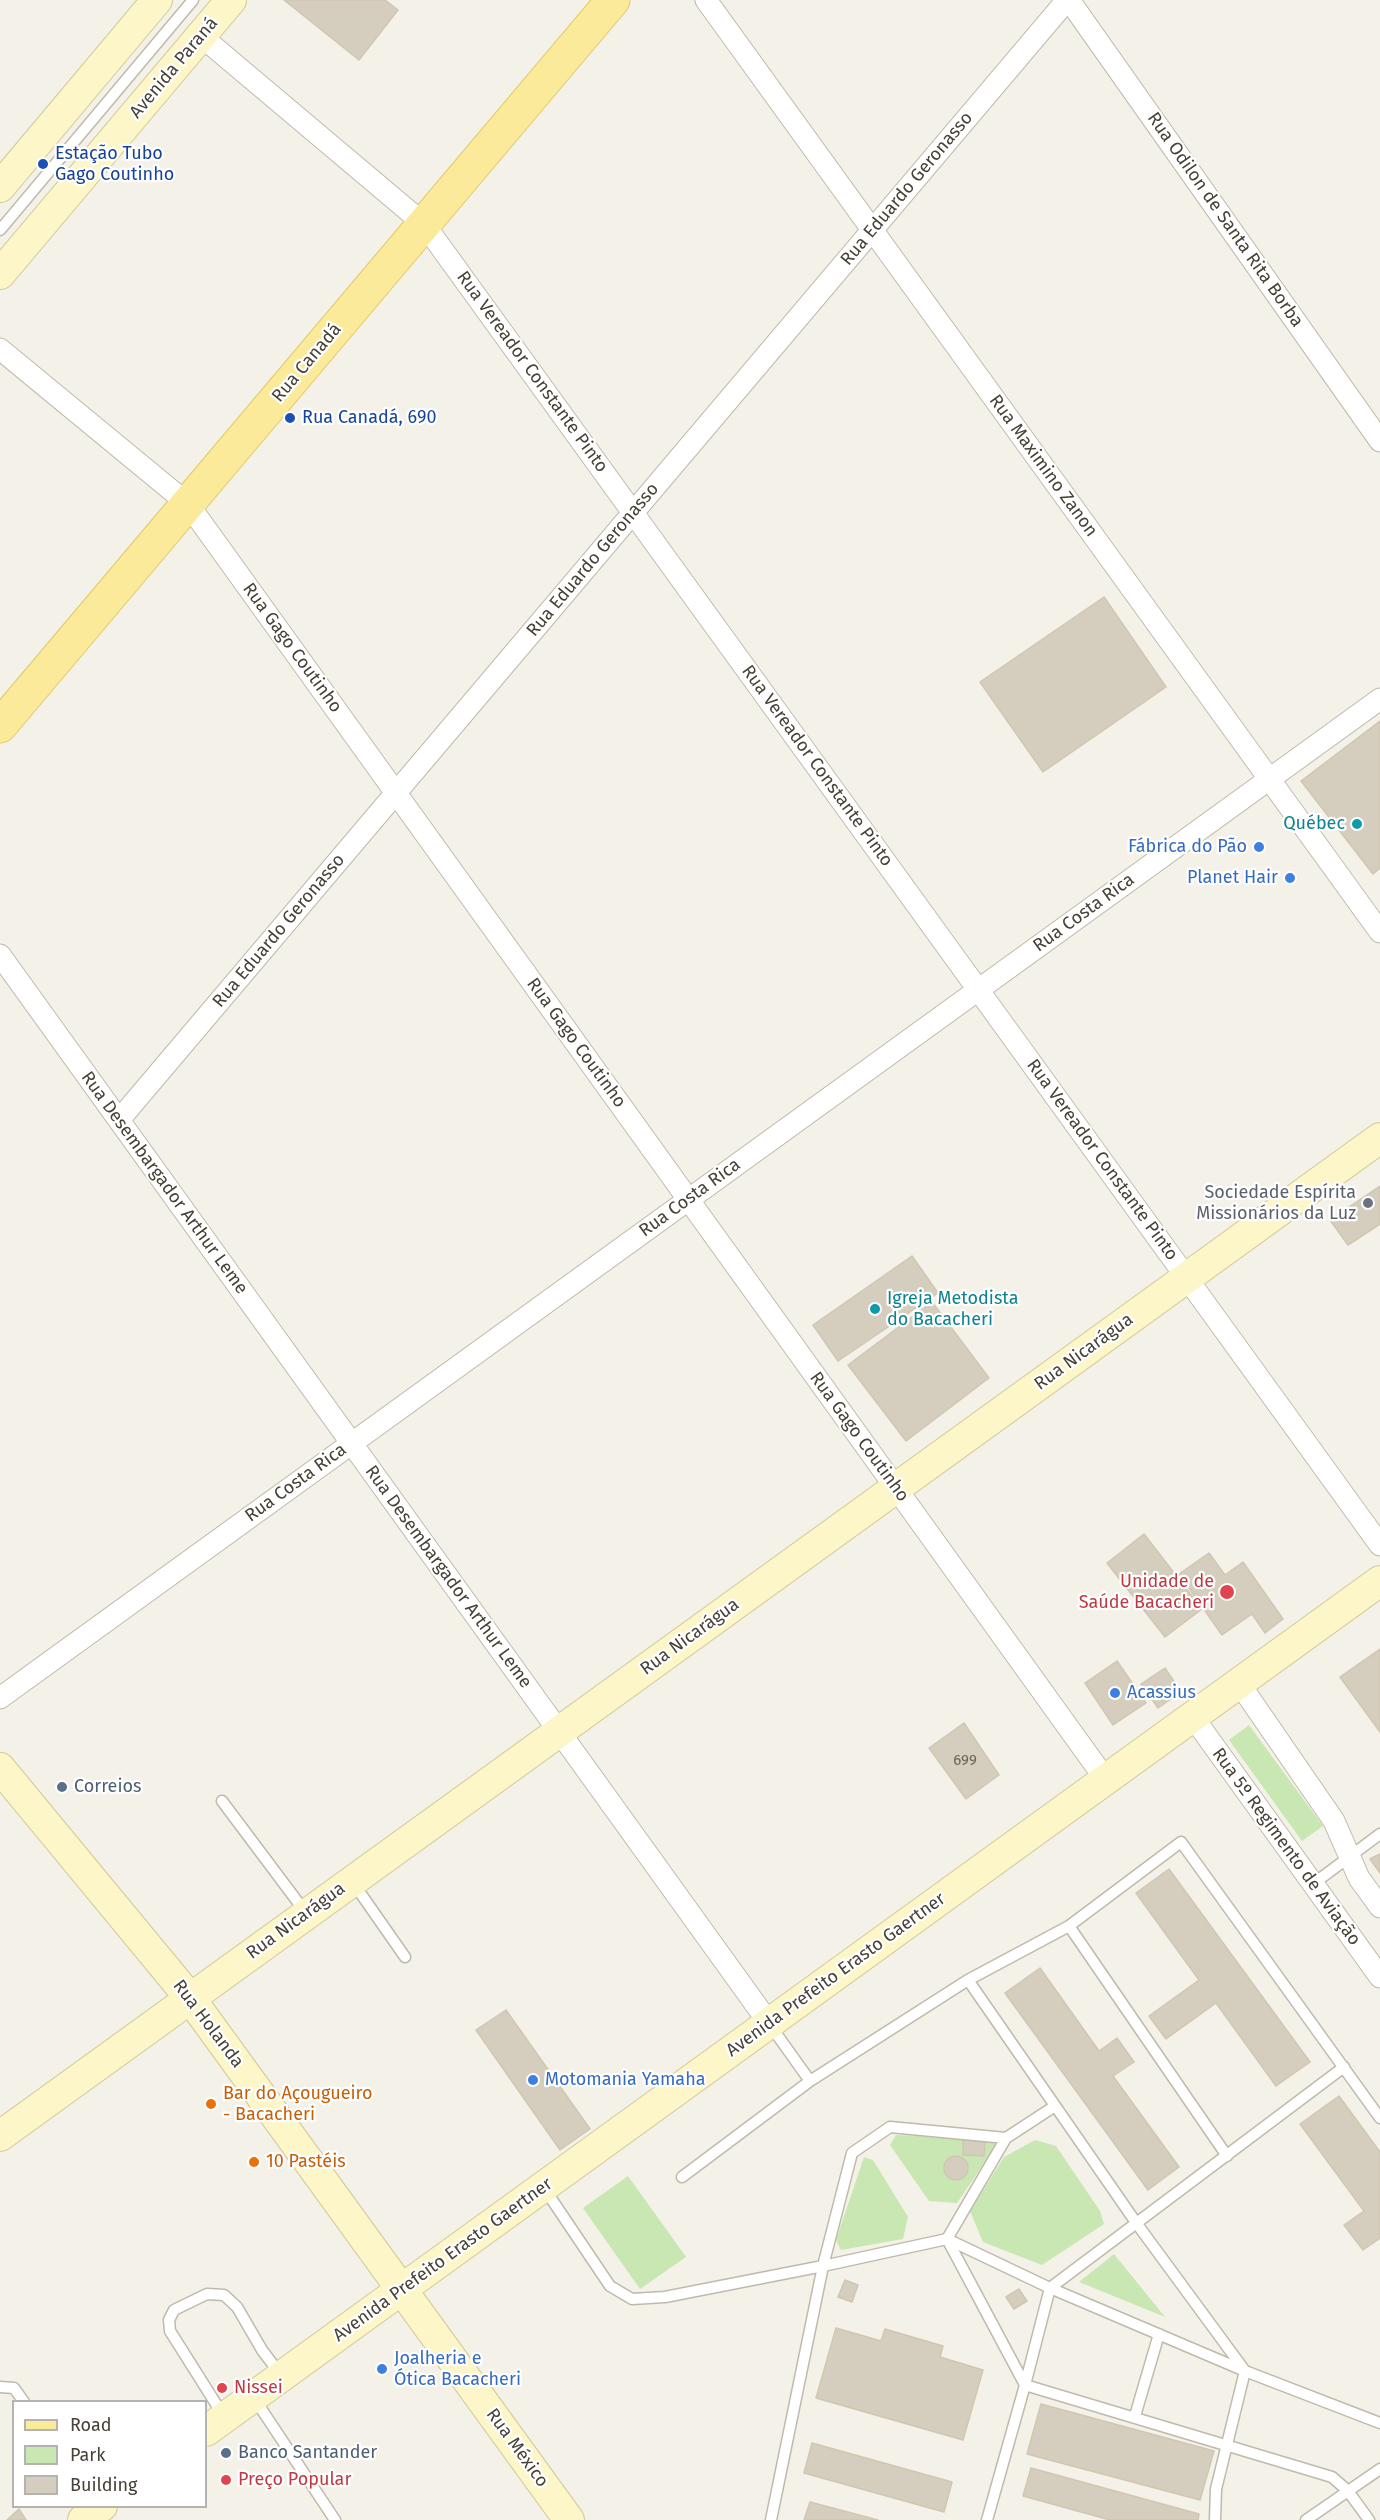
<!DOCTYPE html>
<html>
<head>
<meta charset="utf-8">
<style>
	body { margin:0 }
	#map { position:relative; width:1380px; height:2520px; overflow:hidden; background:#f3f1e8; font-family:"Fira Sans",sans-serif }
	canvas { display:block }
	.legend { position:absolute; left:12px; top:2400px; width:195px; height:108px; box-sizing:border-box; background:#fff; border:2px solid #b5b3af; margin:0; padding:8px 10px; list-style:none; font-size:18px; color:#474237 }
	.legend li { display:flex; align-items:center; gap:12px; height:30px }
	.legend b { width:30px; border:2px solid #b5b3af }
</style>
</head>
<body>
<div id="map">
<canvas width="1380" height="2520"></canvas>
<ul class="legend">
<li><b style="height:8px;background:#fbea99"></b>Road</li>
<li><b style="height:16px;background:#c9e7b2"></b>Park</li>
<li><b style="height:16px;background:#d5cebe"></b>Building</li>
</ul>
</div>
<script>
const c = document.querySelector('canvas').getContext('2d');
c.lineJoin = 'round';
function fillPath(path, color) {
  c.fillStyle = color;
  c.fill(path, 'evenodd');
}
function strokePath(path, color, width, dash) {
  c.strokeStyle = color;
  c.lineWidth = width;
  c.lineCap = dash ? 'butt' : 'round';
  c.setLineDash(dash || []);
  c.stroke(path);
}
function label(font, color, halo, rows, align = 'center') {
  c.font = font + ' "Fira Sans",sans-serif';
  c.lineWidth = 4.5;
  c.setLineDash([]);
  c.textBaseline = 'middle';
  c.strokeStyle = halo;
  c.fillStyle = color;
  for (const [text, x, y, turn = 0] of rows) {
    c.save();
    c.translate(x, y);
    c.rotate((+turn || 0) * Math.PI / 180);
    c.textAlign = isNaN(turn) ? turn : align;
    if (halo) c.strokeText(text, 0, 0);
    c.fillText(text, 0, 0);
    c.restore();
  }
}
fillPath(new Path2D(`
	M 1249,1725 L 1323,1826 L 1302,1841 L 1229,1740 Z
	M 896,2135 L 992,2139 L 996,2146 L 957,2203 L 929,2201 L 890,2145 Z
	M 1035,2140 L 1056,2146 L 1100,2211 L 1104,2224 L 1042,2265 L 983,2242 L 970,2211 L 1004,2157 Z
	M 864,2157 L 873,2160 L 908,2217 L 903,2239 L 841,2250 L 836,2240 Z
	M 628,2176 L 686,2257 L 640,2289 L 583,2208 Z
	M 1114,2254 L 1165,2317 L 1079,2282 Z`), '#c9e7b2');
const building = new Path2D(`
	M 284,0 L 385,0 L 398,10 L 359,60 Z
	M 1104,597 L 1166,687 L 1043,772 L 980,682 Z
	M 1380,721 L 1380,868 L 1373,874 L 1301,781 Z
	M 1380,1186 L 1380,1224 L 1348,1245 L 1330,1220 Z
	M 912,1256 L 938,1293 L 838,1361 L 813,1325 Z
	M 932,1302 L 989,1378 L 906,1441 L 848,1365 Z
	M 1144,1534 L 1202,1609 L 1165,1637 L 1107,1563 Z
	M 1209,1553 L 1225,1575 L 1243,1562 L 1283,1619 L 1265,1633 L 1252,1614 L 1222,1635 L 1179,1574 Z
	M 1380,1649 L 1380,1732 L 1340,1677 Z
	M 1117,1661 L 1146,1703 L 1113,1725 L 1085,1683 Z
	M 1165,1668 L 1181,1692 L 1158,1708 L 1141,1684 Z
	M 964,1723 L 999,1775 L 966,1799 L 929,1748 Z
	M 1380,1854 L 1380,1873 L 1370,1859 Z
	M 1169,1869 L 1310,2062 L 1276,2086 L 1216,2003 L 1166,2039 L 1149,2016 L 1199,1980 L 1136,1893 Z
	M 1040,1968 L 1099,2051 L 1117,2038 L 1134,2062 L 1113,2076 L 1179,2167 L 1148,2190 L 1005,1993 Z
	M 506,2010 L 590,2129 L 560,2150 L 476,2030 Z
	M 1339,2096 L 1380,2152 L 1380,2238 L 1363,2250 L 1344,2225 L 1364,2211 L 1300,2124 Z
	M 963,2140 L 985,2141 L 984,2156 L 963,2155 Z
	M944 2168a12 12 0 1 1 24 0a12 12 0 1 1-24 0Z
	M 845,2280 L 858,2285 L 852,2302 L 838,2297 Z
	M 1019,2289 L 1027,2301 L 1014,2309 L 1006,2297 Z
	M 836,2328 L 881,2341 L 885,2329 L 943,2346 L 940,2357 L 983,2370 L 963,2440 L 816,2398 Z
	M 1041,2404 L 1214,2451 L 1200,2500 L 1027,2454 Z
	M 812,2443 L 952,2482 L 944,2512 L 804,2473 Z
	M 1031,2468 L 1199,2514 L 1198,2520 L 1110,2520 L 1023,2496 Z
	M 810,2502 L 878,2520 L 804,2520 Z
	M 19,2509 L 26,2520 L 7,2520 Z`);
fillPath(building, '#d5cebe');
strokePath(building, '#cfc7b1', 1.5);
const lane = new Path2D(`
	M 0,230 L 193,0
	M 222,1801 L 306,1913
	M 354,1884 L 405,1957
	M 1313,1884 L 1380,1834
	M 1069,1926 L 1227,2156
	M 968,1980 L 1137,2224 L 1245,2371 L 1216,2489 L 1215,2520
	M 770,2025 L 810,2081 L 968,1980 L 1069,1926 L 1181,1842 L 1380,2118
	M 1055,2106 L 1006,2138 L 947,2239 L 1025,2385 L 1332,2477 L 1348,2491 L 1369,2520
	M 682,2177 L 810,2081
	M 544,2188 L 610,2286 L 632,2299 L 665,2297 L 823,2266 L 852,2153 L 890,2127 L 1006,2138
	M 0,2387 L 14,2388 L 24,2402
	M 254,2398 L 335,2520
	M 223,2415 L 170,2331 L 169,2320 L 174,2310 L 207,2294 L 224,2295 L 237,2307 L 262,2350 L 280,2374
	M 1135,2416 L 1159,2334
	M 771,2520 L 823,2266 L 947,2239 L 1050,2288 L 1245,2371 L 1380,2423
	M 987,2520 L 1025,2385 L 1050,2288 L 1344,2067
	M 1306,2520 L 1380,2469`);
const street = new Path2D(`
	M 706,0 L 1380,932
	M 1069,0 L 1380,441
	M 201,36 L 424,224 L 1380,1545
	M 0,349 L 188,504 L 1106,1780
	M 0,955 L 769,2023
	M 119,1120 L 1067,0
	M 1239,1683 L 1334,1821 L 1359,1878 L 1380,1907
	M 0,1698 L 1380,699
	M 1193,1717 L 1380,1977`);
const secondary = new Path2D(`
	M 0,187 L 157,0
	M 0,274 L 231,0
	M 0,1768 L 190,1998 L 569,2520
	M 0,2136 L 1380,1138
	M 206,2431 L 1380,1581
	M 83,2520 L 102,2506`);
const primary = new Path2D(`
	M 0,726 L 613,0`);
strokePath(lane, '#bfbaab', 13);
strokePath(street, '#bfbaab', 23);
strokePath(secondary, '#d2c999', 32);
strokePath(primary, '#e1ca69', 35);
strokePath(lane, '#fff', 10);
strokePath(street, '#fff', 21);
strokePath(secondary, '#fdf6c8', 30);
strokePath(primary, '#fbea99', 33);
for (const [x, y, r, color] of [
	[43,164,6,"#1a4fb4"],
	[290,418,6,"#1a4fb4"],
	[1357,824,6,"#0f9aa8"],
	[1259,847,6,"#3f7fe0"],
	[1290,878,6,"#3f7fe0"],
	[1368,1203,6,"#6b7280"],
	[875,1309,6,"#0f9aa8"],
	[1227,1592,8,"#e0444e"],
	[1115,1693,6,"#3f7fe0"],
	[62,1787,6,"#5c6f8a"],
	[533,2080,6,"#3f7fe0"],
	[211,2104,6,"#e8710a"],
	[254,2162,6,"#e8710a"],
	[382,2369,6,"#3f7fe0"],
	[222,2388,6,"#e0444e"],
	[226,2453,6,"#5c6f8a"],
	[226,2480,6,"#e0444e"]
]) {
  const dot = new Path2D();
  dot.arc(x, y, r, 0, 2 * Math.PI);
  c.fillStyle = color;
  c.fill(dot);
  strokePath(dot, '#fff', 2);
}
label('15px', '#6a6559', null, [
	["699",965,1761]
]);
label('18px', '#474237', '#fff', [
	["Avenida Paraná",174,68,-50],
	["Rua Eduardo Geronasso",907,189,-50],
	["Rua Odilon de Santa Rita Borba",1225,220,55],
	["Rua Canadá",307,363,-50],
	["Rua Vereador Constante Pinto",532,372,54],
	["Rua Maximino Zanon",1043,466,54],
	["Rua Eduardo Geronasso",593,560,-50],
	["Rua Gago Coutinho",292,648,54],
	["Rua Vereador Constante Pinto",817,766,54],
	["Rua Costa Rica",1084,913,-36],
	["Rua Eduardo Geronasso",279,931,-50],
	["Rua Gago Coutinho",576,1043,54],
	["Rua Vereador Constante Pinto",1102,1160,54],
	["Rua Desembargador Arthur Leme",164,1183,54],
	["Rua Costa Rica",690,1198,-36],
	["Rua Nicarágua",1084,1352,-36],
	["Rua Gago Coutinho",859,1437,54],
	["Rua Costa Rica",296,1483,-36],
	["Rua Desembargador Arthur Leme",448,1577,54],
	["Rua Nicarágua",690,1637,-36],
	["Rua 5º Regimento de Aviação",1286,1847,54],
	["Rua Nicarágua",296,1921,-36],
	["Avenida Prefeito Erasto Gaertner",836,1975,-36],
	["Rua Holanda",208,2024,53],
	["Avenida Prefeito Erasto Gaertner",443,2260,-36],
	["Rua México",517,2448,54]
]);
label('18px', '#164399', '#fff', [
	["Estação Tubo",55,154],
	["Gago Coutinho",55,175],
	["Rua Canadá, 690",302,418]
], 'left');
label('18px', '#0d838f', '#fff', [
	["Québec",1345,824],
	["Igreja Metodista",887,1299,"left"],
	["do Bacacheri",887,1320,"left"]
], 'right');
label('18px', '#366cbe', '#fff', [
	["Fábrica do Pão",1247,847,"right"],
	["Planet Hair",1278,878,"right"],
	["Acassius",1127,1693],
	["Motomania Yamaha",545,2080],
	["Joalheria e",394,2359],
	["Ótica Bacacheri",394,2380]
], 'left');
label('18px', '#5b616d', '#fff', [
	["Sociedade Espírita",1356,1193],
	["Missionários da Luz",1356,1214]
], 'right');
label('18px', '#be3a42', '#fff', [
	["Unidade de",1214,1582,"right"],
	["Saúde Bacacheri",1214,1603,"right"],
	["Nissei",234,2388],
	["Preço Popular",238,2480]
], 'left');
label('18px', '#4e5e75', '#fff', [
	["Correios",74,1787],
	["Banco Santander",238,2453]
], 'left');
label('18px', '#c56008', '#fff', [
	["Bar do Açougueiro",223,2094],
	["- Bacacheri",223,2115],
	["10 Pastéis",266,2162]
], 'left');
</script>
</body>
</html>
